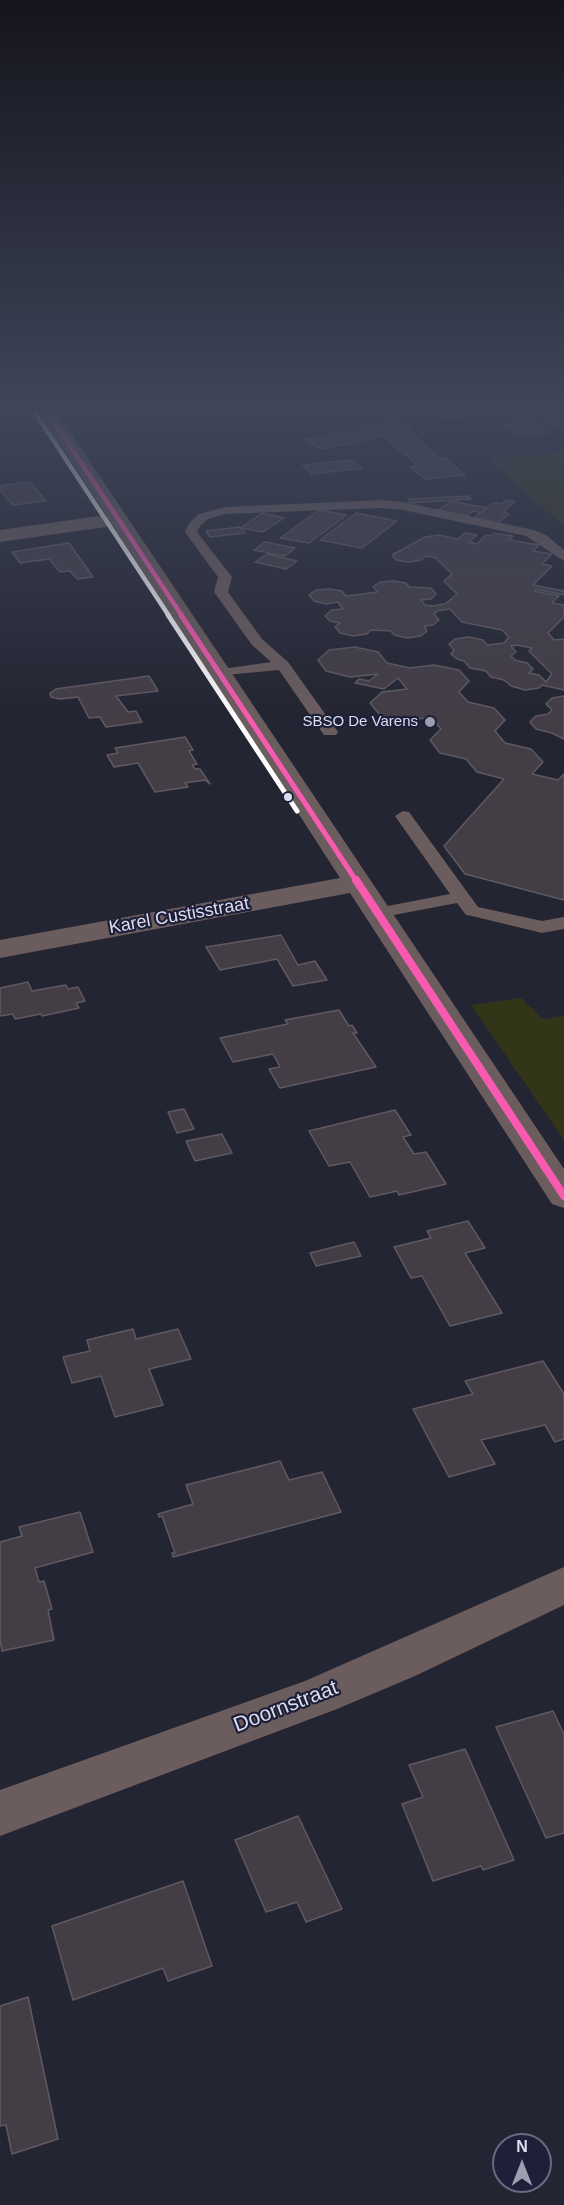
<!DOCTYPE html>
<html>
<head>
<meta charset="utf-8">
<style>
	body { margin:0 }
	#map { position:relative; width:564px; height:2205px; overflow:hidden; background:#242532; font-family:Helvetica,sans-serif }
	canvas { display:block }
	.north { position:absolute; left:492px; top:2133px; width:60px; height:60px; box-sizing:border-box; background:#1e1f38; border:2px solid #6a6b82; border-radius:50%; rotate:0deg; font-size:16px; font-weight:700; line-height:24px; text-align:center; color:#dcdef0 }
	.north::after { content:''; display:block; margin:auto; width:21px; height:27px; background:#9c9dae; clip-path:polygon(50% 0,100% 100%,50% 72%,0 100%) }
</style>
</head>
<body>
<div id="map">
<canvas width="564" height="2205"></canvas>
<div class="north">N</div>
</div>
<script>
const c = document.querySelector('canvas').getContext('2d');
c.lineJoin = 'round';
function fillPath(path, color) {
  c.fillStyle = color;
  c.fill(path, 'evenodd');
}
function strokePath(path, color, width, dash) {
  c.strokeStyle = color;
  c.lineWidth = width;
  c.lineCap = dash ? 'butt' : 'round';
  c.setLineDash(dash || []);
  c.stroke(path);
}
function label(font, color, halo, rows, align = 'center') {
  c.font = font + ' Helvetica,sans-serif';
  c.lineWidth = 4.5;
  c.setLineDash([]);
  c.textBaseline = 'middle';
  c.strokeStyle = halo;
  c.fillStyle = color;
  for (const [text, x, y, turn = 0] of rows) {
    c.save();
    c.translate(x, y);
    c.rotate((+turn || 0) * Math.PI / 180);
    c.textAlign = isNaN(turn) ? turn : align;
    if (halo) c.strokeText(text, 0, 0);
    c.fillText(text, 0, 0);
    c.restore();
  }
}
fillPath(new Path2D(`
	M 564,452 L 564,526 L 488,459 Z
	M 521,998 L 543,1019 L 564,1016 L 564,1140 L 471,1005 Z`), '#333519');
const building = new Path2D(`
	M 564,414 L 564,431 L 545,416 Z
	M 528,418 L 547,432 L 518,436 L 504,425 L 523,423 L 518,419 Z
	M 394,422 L 411,430 L 408,431 L 440,458 L 445,458 L 465,475 L 425,479 L 410,467 L 418,466 L 384,436 L 321,449 L 305,440 Z
	M 352,460 L 362,468 L 312,474 L 303,465 Z
	M 30,482 L 46,501 L 13,505 L 0,490 L 0,486 Z
	M 469,496 L 471,499 L 411,503 L 408,499 Z
	M 506,500 L 515,502 L 503,512 L 509,514 L 498,523 L 474,518 L 493,503 L 501,504 Z
	M 451,501 L 487,508 L 481,513 L 473,511 L 467,516 L 439,510 Z
	M 319,510 L 347,515 L 309,543 L 280,538 Z
	M 262,513 L 284,518 L 263,532 L 241,528 Z
	M 356,513 L 397,521 L 362,548 L 320,540 Z
	M 240,527 L 245,533 L 210,537 L 206,531 Z
	M 465,533 L 477,535 L 469,542 L 477,544 L 486,535 L 490,536 L 494,533 L 513,536 L 509,540 L 539,545 L 533,551 L 552,554 L 542,564 L 552,566 L 533,585 L 564,591 L 564,595 L 536,589 L 534,591 L 559,596 L 552,603 L 564,605 L 564,617 L 548,633 L 554,640 L 564,639 L 564,690 L 542,685 L 539,688 L 525,690 L 511,686 L 504,680 L 491,677 L 486,671 L 470,668 L 464,661 L 457,659 L 451,654 L 454,650 L 449,644 L 455,639 L 469,637 L 483,640 L 487,645 L 504,643 L 509,637 L 502,630 L 462,622 L 450,609 L 437,611 L 434,614 L 439,620 L 433,625 L 424,626 L 427,631 L 421,636 L 407,638 L 394,635 L 391,631 L 371,630 L 367,634 L 353,636 L 340,633 L 335,627 L 340,623 L 330,621 L 325,616 L 332,610 L 343,609 L 338,602 L 326,604 L 314,601 L 309,595 L 316,590 L 329,589 L 342,591 L 346,596 L 378,592 L 373,587 L 380,582 L 393,581 L 406,583 L 409,587 L 431,588 L 436,594 L 431,599 L 421,600 L 425,605 L 432,606 L 445,604 L 457,594 L 444,581 L 452,574 L 436,558 L 426,556 L 421,560 L 408,562 L 396,560 L 392,555 L 425,537 L 439,535 L 458,539 ZM 517,645 L 532,648 L 529,651 L 552,674 L 546,682 L 539,675 L 529,673 L 533,669 L 527,663 L 515,660 L 511,656 L 516,652 L 511,646 Z
	M 265,542 L 295,548 L 285,556 L 254,550 Z
	M 69,543 L 93,577 L 77,579 L 70,571 L 60,572 L 49,559 L 20,563 L 12,552 Z
	M 267,554 L 297,561 L 286,569 L 255,562 Z
	M 355,647 L 378,652 L 387,663 L 410,668 L 434,665 L 459,670 L 469,681 L 459,692 L 468,702 L 494,708 L 505,720 L 495,731 L 505,743 L 531,749 L 543,762 L 532,774 L 558,780 L 564,774 L 564,900 L 465,874 L 444,846 L 504,779 L 477,772 L 466,759 L 440,753 L 430,740 L 441,729 L 431,717 L 405,721 L 380,715 L 370,703 L 382,692 L 407,689 L 398,678 L 384,689 L 355,683 L 359,679 L 369,681 L 378,674 L 350,677 L 326,671 L 318,660 L 329,650 Z
	M 149,676 L 158,691 L 116,696 L 128,712 L 136,711 L 142,722 L 106,727 L 100,717 L 89,718 L 78,697 L 60,699 L 51,697 L 50,693 L 56,689 Z
	M 564,696 L 564,739 L 552,733 L 536,729 L 530,722 L 536,716 L 548,714 L 552,710 L 546,704 L 552,698 Z
	M 185,737 L 193,750 L 189,751 L 197,764 L 192,765 L 195,769 L 200,769 L 210,784 L 205,780 L 185,783 L 188,787 L 155,792 L 138,763 L 114,767 L 107,755 L 118,753 L 115,748 Z
	M 281,935 L 298,965 L 315,961 L 327,980 L 293,986 L 277,959 L 220,970 L 206,947 Z
	M 28,982 L 32,991 L 66,985 L 68,989 L 78,987 L 85,1001 L 76,1003 L 79,1008 L 42,1016 L 41,1014 L 15,1019 L 13,1014 L 0,1016 L 0,988 Z
	M 339,1010 L 349,1026 L 352,1025 L 357,1033 L 353,1033 L 376,1067 L 280,1088 L 269,1069 L 280,1067 L 273,1054 L 233,1062 L 220,1038 L 288,1024 L 285,1020 Z
	M 184,1109 L 194,1129 L 177,1133 L 168,1112 Z
	M 395,1110 L 411,1135 L 403,1137 L 414,1154 L 426,1152 L 446,1184 L 399,1195 L 397,1191 L 370,1197 L 350,1162 L 329,1166 L 309,1131 Z
	M 222,1134 L 232,1153 L 195,1161 L 186,1141 Z
	M 468,1221 L 485,1248 L 465,1253 L 502,1313 L 450,1326 L 422,1276 L 411,1278 L 394,1247 L 431,1238 L 427,1231 Z
	M 354,1242 L 361,1256 L 316,1266 L 310,1253 Z
	M 133,1329 L 136,1339 L 178,1329 L 191,1359 L 149,1369 L 163,1405 L 115,1417 L 101,1376 L 72,1383 L 63,1357 L 90,1351 L 87,1340 Z
	M 543,1361 L 564,1394 L 564,1439 L 555,1442 L 545,1425 L 481,1440 L 495,1464 L 449,1477 L 413,1409 L 473,1394 L 465,1381 Z
	M 280,1461 L 289,1480 L 322,1472 L 341,1512 L 173,1557 L 172,1553 L 175,1553 L 162,1516 L 159,1517 L 158,1514 L 193,1504 L 186,1485 Z
	M 80,1512 L 93,1552 L 35,1568 L 39,1582 L 44,1581 L 52,1609 L 48,1610 L 54,1640 L 2,1651 L 0,1640 L 0,1542 L 22,1536 L 19,1527 Z
	M 553,1711 L 564,1734 L 564,1833 L 546,1838 L 496,1727 Z
	M 465,1749 L 514,1860 L 483,1870 L 481,1866 L 433,1881 L 402,1804 L 423,1797 L 409,1765 Z
	M 298,1816 L 342,1909 L 306,1922 L 297,1902 L 266,1912 L 235,1840 Z
	M 183,1881 L 212,1966 L 168,1981 L 163,1968 L 73,2000 L 52,1926 Z
	M 28,1997 L 58,2139 L 12,2154 L 6,2125 L 0,2126 L 0,2006 Z`);
fillPath(building, '#433d46');
strokePath(building, '#605962', 1.5);
fillPath(new Path2D(`
	M 382,500 L 403,502 L 534,530 L 546,535 L 564,550 L 564,561 L 526,536 L 403,510 L 382,508 L 225,514 L 208,519 L 200,526 L 197,532 L 232,577 L 228,592 L 262,639 L 288,662 L 338,732 L 336,735 L 324,735 L 279,670 L 215,676 L 213,673 L 215,670 L 271,662 L 252,645 L 214,592 L 218,577 L 185,532 L 189,523 L 199,514 L 225,507 Z
	M 403,811 L 409,812 L 478,907 L 542,921 L 564,917 L 564,929 L 542,933 L 472,916 L 466,915 L 457,903 L 378,918 L 372,917 L 369,913 L 372,909 L 450,894 L 395,816 Z`), '#6b5c5e');
fillPath(new Path2D(`
	M 36,408 L 54,408 L 564,1169 L 564,1208 L 552,1204 L 350,893 L 0,958 L 0,940 L 340,878 L 113,526 L 0,542 L 0,530 L 106,515 Z
	M 432,408 L 511,408 L 508,412 L 502,413 L 448,419 L 442,418 Z
	M 564,1567 L 564,1605 L 415,1676 L 337,1709 L 0,1836 L 0,1790 L 305,1681 Z`), '#6b5c5e');
strokePath(new Path2D(`
	M 45,408 L 182,616`), '#f85ab0', 4.5);
strokePath(new Path2D(`
	M 181,615 L 357,882`), '#f85ab0', 5);
strokePath(new Path2D(`
	M 356,880 L 564,1196`), '#f85ab0', 8);
strokePath(new Path2D(`
	M 36,414 L 169,616`), '#fff', 4.5);
strokePath(new Path2D(`
	M 168,615 L 297,811`), '#fff', 5);
const sky = c.createLinearGradient(0, 0, 0, 717);
sky.addColorStop(0, '#14141c');
sky.addColorStop(0.57, '#3f465a');
sky.addColorStop(1, '#3f465a00');
c.fillStyle = sky;
c.fillRect(0, 0, 564, 717);
for (const [x, y, r, color] of [
	[430,722,6,"#9c9dae"],
	[288,797,5,"#dcdef0"]
]) {
  const dot = new Path2D();
  dot.arc(x, y, r, 0, 2 * Math.PI);
  c.fillStyle = color;
  c.fill(dot);
  strokePath(dot, '#1e1f38', 2);
}
label('15px', '#dcdef0', '#1e1f38', [
	["SBSO De Varens",418,722]
], 'right');
label('18px', '#dcdef0', '#1e1f38', [
	["Karel Custisstraat",179,916,-10]
]);
label('21px', '#dcdef0', '#1e1f38', [
	["Doornstraat",286,1707,-21]
]);
</script>
</body>
</html>
